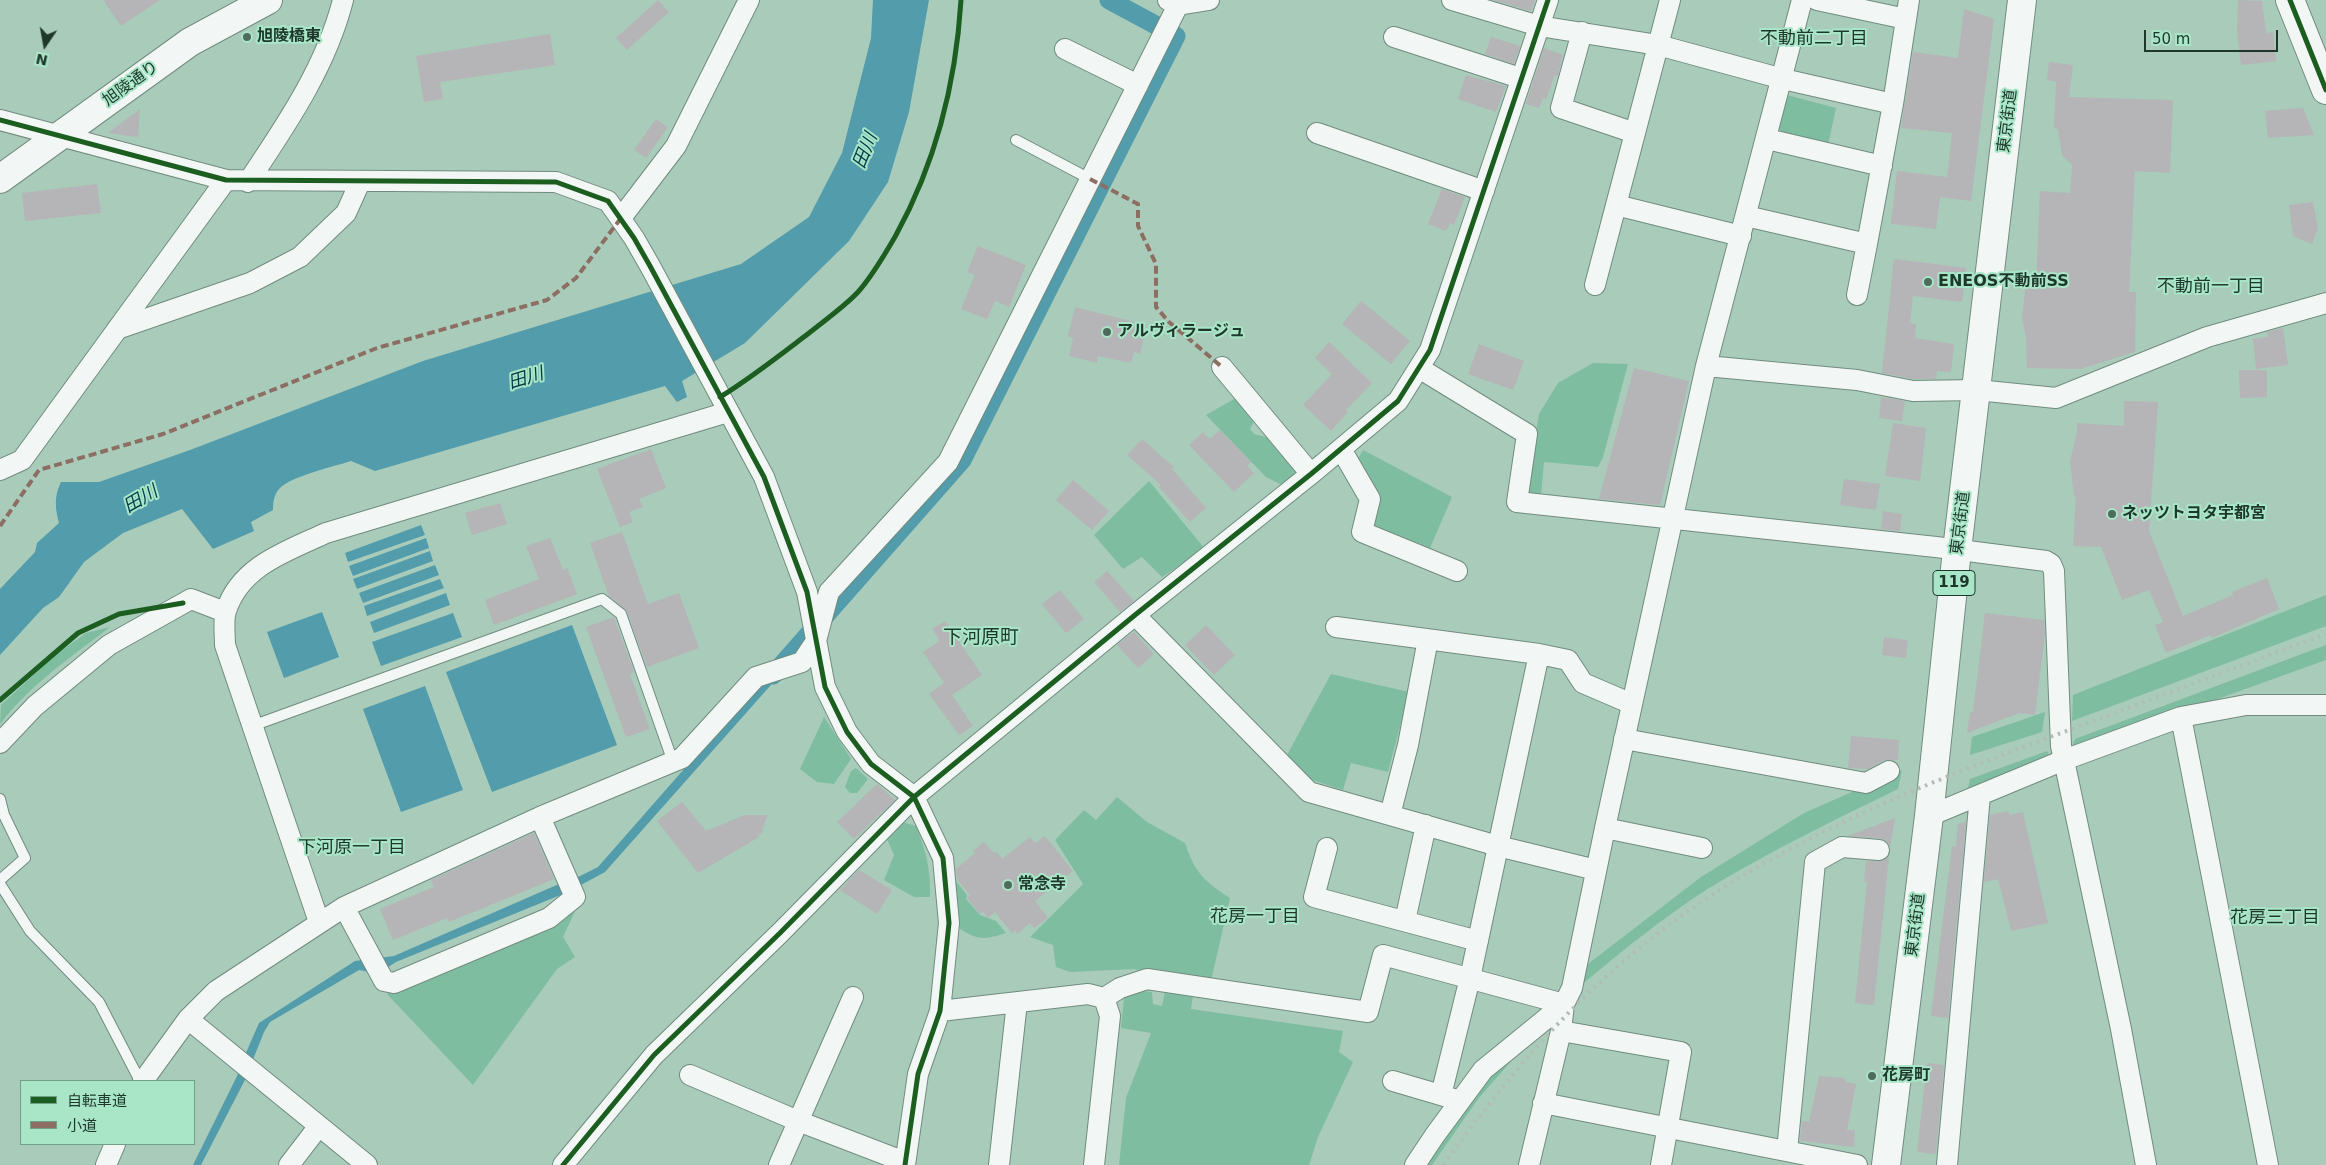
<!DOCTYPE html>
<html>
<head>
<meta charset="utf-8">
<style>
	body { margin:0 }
	#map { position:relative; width:2326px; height:1165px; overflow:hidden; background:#a9cbba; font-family:"DejaVu Sans","Noto Sans JP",sans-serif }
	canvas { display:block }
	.legend { position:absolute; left:20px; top:1080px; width:175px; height:65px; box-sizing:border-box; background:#a8e6c7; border:1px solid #71a089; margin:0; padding:6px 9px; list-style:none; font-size:15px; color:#1e372b }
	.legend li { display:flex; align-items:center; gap:10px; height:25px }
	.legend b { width:25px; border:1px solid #71a089 }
	.north { position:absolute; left:20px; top:20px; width:50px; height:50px; -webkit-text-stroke:4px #a8e6c7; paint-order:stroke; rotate:192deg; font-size:14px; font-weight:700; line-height:20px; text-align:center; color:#1e372b }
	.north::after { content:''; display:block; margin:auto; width:18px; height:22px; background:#1e372b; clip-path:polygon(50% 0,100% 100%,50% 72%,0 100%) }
	.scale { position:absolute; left:2144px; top:30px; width:134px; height:22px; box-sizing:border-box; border:2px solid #1e372b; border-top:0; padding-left:6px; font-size:15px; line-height:18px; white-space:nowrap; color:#1e372b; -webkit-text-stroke:4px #a8e6c7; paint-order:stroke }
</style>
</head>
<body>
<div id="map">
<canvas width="2326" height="1165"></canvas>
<ul class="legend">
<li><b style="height:6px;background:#1b5e20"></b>自転車道</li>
<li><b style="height:6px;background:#8d6e63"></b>小道</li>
</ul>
<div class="north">N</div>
<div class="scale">50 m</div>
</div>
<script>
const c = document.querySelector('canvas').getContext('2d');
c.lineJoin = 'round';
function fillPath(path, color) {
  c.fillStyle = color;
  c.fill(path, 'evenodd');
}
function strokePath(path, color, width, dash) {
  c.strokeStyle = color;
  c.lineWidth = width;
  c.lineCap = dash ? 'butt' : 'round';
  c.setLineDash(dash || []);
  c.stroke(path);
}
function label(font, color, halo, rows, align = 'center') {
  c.font = font + ' "DejaVu Sans","Noto Sans JP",sans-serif';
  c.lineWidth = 4;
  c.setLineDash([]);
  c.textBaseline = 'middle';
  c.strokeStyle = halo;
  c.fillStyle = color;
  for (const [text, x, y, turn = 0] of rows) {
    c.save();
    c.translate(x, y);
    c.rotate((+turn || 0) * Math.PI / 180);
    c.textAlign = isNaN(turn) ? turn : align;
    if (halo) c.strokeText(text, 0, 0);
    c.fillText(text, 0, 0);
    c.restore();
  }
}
fillPath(new Path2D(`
	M 1787,95 L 1836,108 L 1828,145 L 1784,134 L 1778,128 Z
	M 1593,363 L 1628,364 L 1603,457 L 1598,467 L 1544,462 L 1541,495 L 1526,493 L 1539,414 L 1558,383 Z
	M 1236,398 L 1254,421 L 1250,429 L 1254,434 L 1266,437 L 1299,470 L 1282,485 L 1266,477 L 1206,415 Z
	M 1363,450 L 1452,497 L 1430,548 L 1370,524 L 1379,493 L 1357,461 Z
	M 1149,481 L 1205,549 L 1162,577 L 1142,557 L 1123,569 L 1094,535 Z
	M 2326,595 L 2326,626 L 2072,721 L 2073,695 Z
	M 110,627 C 72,656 30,685 0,724 L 1,705 L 53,657 L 86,633 Z
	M 2326,645 L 2326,660 L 2070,752 L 2075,739 Z
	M 1331,674 L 1409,692 L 1388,772 L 1351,763 L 1343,790 L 1309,779 L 1287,755 Z
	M 2045,712 L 2042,732 L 1970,755 L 1972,737 Z
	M 824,717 L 851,759 L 834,784 L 817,782 L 800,769 Z
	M 2047,751 L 2051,758 L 1967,793 L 1970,779 Z
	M 856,768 L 868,779 L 857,793 L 850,793 L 845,787 L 851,771 Z
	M 1902,770 L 1898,789 C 1838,818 1777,848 1719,882 C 1671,911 1622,951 1579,987 L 1584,967 L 1701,877 L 1804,813 Z
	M 1117,797 L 1147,822 L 1185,843 C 1195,873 1204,881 1230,898 L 1211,981 L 1134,969 L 1070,972 L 1056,967 L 1053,945 L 1030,937 L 1083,884 L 1055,840 L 1084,810 L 1096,820 Z
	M 902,822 L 916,826 C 926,850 931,871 930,897 L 914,897 L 884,880 L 894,855 L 887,839 Z
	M 955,880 L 967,895 L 966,899 L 980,915 L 996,921 L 1006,933 C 985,940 978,940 960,929 L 957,917 Z
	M 576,909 L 563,937 L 575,957 L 557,969 L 473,1085 L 387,994 L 550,925 Z
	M 1125,989 L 1152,992 L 1153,1004 L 1162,1006 L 1165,991 L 1193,996 L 1191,1009 L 1343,1031 L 1339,1052 L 1353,1062 L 1318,1137 L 1309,1165 L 1119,1165 L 1126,1098 L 1151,1033 L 1121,1028 Z
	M 1534,1035 L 1478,1099 L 1432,1165 L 1421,1165 L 1491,1073 Z`), '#7fbda0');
fillPath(new Path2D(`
	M 873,0 L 929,0 L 909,112 L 888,182 L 849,241 L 745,343 L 682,381 L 687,397 L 677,402 L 665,386 L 375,471 L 351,461 C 335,466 290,477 280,488 C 274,494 273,502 273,510 L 251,522 L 254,531 L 213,549 L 182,509 L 123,533 L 84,562 L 59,597 L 43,608 L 0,655 L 0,589 L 35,552 L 37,543 L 59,523 C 55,508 54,496 61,482 L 99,482 L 190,450 L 423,361 L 741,264 L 809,217 L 842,153 L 871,38 Z
	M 421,525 L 425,535 L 348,562 L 345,553 Z
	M 426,538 L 429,548 L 353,576 L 349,566 Z
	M 430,551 L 433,561 L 357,589 L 353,579 Z
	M 435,565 L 439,575 L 363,603 L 359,593 Z
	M 440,579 L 444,588 L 367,616 L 364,606 Z
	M 446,593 L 450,605 L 374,633 L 370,622 Z
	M 322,612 L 339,657 L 284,678 L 267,632 Z
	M 453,613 L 462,637 L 381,666 L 372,642 Z
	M 572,625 L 617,745 L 492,792 L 446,672 Z
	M 778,677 L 605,872 L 579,886 L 576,878 L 598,867 L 764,678 Z
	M 425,686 L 463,790 L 401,812 L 363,709 Z
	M 559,884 L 563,894 L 396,962 L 385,969 L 379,958 L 394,956 Z
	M 362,960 L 369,972 L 359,970 L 270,1022 L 264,1032 L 252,1062 L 245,1055 L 259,1023 L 355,961 Z
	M 240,1070 L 247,1076 L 201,1165 L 193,1165 Z`), '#529cab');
strokePath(new Path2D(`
	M 773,675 L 962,460 L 1176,36 L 1109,0`), '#529cab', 19);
fillPath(new Path2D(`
	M 103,0 L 160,0 L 121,26 Z
	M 658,0 L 669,12 L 627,50 L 616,38 Z
	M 1493,0 L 1535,0 L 1531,11 Z
	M 2238,0 L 2262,1 L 2266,33 L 2273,32 L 2276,61 L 2241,65 L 2237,31 Z
	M 1964,9 L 1994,19 L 1971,201 L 1940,197 L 1936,229 L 1891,224 L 1897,171 L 1947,177 L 1952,133 L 1901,128 L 1913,52 L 1958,58 Z
	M 550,34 L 555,65 L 440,82 L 443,99 L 424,102 L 416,56 Z
	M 1491,37 L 1520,46 L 1514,64 L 1485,54 Z
	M 1544,48 L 1563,55 L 1558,76 L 1555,75 L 1546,99 L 1543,98 L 1539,108 L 1526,104 Z
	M 2049,62 L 2073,65 L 2069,97 L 2173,100 L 2170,173 L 2135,171 L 2129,292 L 2136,292 L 2135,352 L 2080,369 L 2027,368 L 2026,337 L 2022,318 L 2026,283 L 2036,284 L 2040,191 L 2070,193 L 2072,165 L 2062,155 L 2058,130 L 2054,128 L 2056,82 L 2047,80 Z
	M 1466,75 L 1506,86 L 1496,112 L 1458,99 Z
	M 2303,108 L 2314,135 L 2268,138 L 2265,111 Z
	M 140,109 L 138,137 L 108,133 Z
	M 656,119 L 668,127 L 646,158 L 634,150 Z
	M 97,184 L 101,213 L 25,221 L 22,193 Z
	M 1442,189 L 1465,197 L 1454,225 L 1450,223 L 1446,231 L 1428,224 Z
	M 2313,202 L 2318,228 L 2312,244 L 2293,236 L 2289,205 Z
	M 978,246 L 1026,265 L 1009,307 L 995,301 L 987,319 L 961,309 L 975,275 L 967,272 Z
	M 1894,259 L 1966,268 L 1962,302 L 1913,296 L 1910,323 L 1916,324 L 1915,338 L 1954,344 L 1951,372 L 1937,371 L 1936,379 L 1914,379 L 1882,373 Z
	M 1361,301 L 1410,341 L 1391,364 L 1342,324 Z
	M 1075,307 L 1147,325 L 1140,354 L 1134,352 L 1131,363 L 1098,356 L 1097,363 L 1069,356 L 1073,338 L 1068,336 Z
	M 2283,328 L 2288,365 L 2256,369 L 2253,339 L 2268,337 L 2267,332 Z
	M 1329,342 L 1372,383 L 1346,410 L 1348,412 L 1331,431 L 1303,405 L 1332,374 L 1315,358 Z
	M 1479,344 L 1524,361 L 1513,390 L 1468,374 Z
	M 1634,368 L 1689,381 L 1660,505 L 1599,499 Z
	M 2239,370 L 2267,370 L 2267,397 L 2240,398 Z
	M 1881,397 L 1905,401 L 1902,421 L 1879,418 Z
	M 2124,401 L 2158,402 L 2149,531 L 2183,616 L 2233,595 L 2232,592 L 2267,578 L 2279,609 L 2212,638 L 2211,635 L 2166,653 L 2155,625 L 2163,622 L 2149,590 L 2122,600 L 2101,547 L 2073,546 L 2076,496 L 2074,496 L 2070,461 L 2077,432 L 2077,423 L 2124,426 Z
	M 1893,423 L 1926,428 L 1920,481 L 1885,476 Z
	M 1220,430 L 1251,462 L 1247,466 L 1254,473 L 1234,492 L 1189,445 L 1203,432 L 1210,439 Z
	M 1142,439 L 1174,467 L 1172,469 L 1206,508 L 1190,522 L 1159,487 L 1161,485 L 1127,455 Z
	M 651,449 L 666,488 L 639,499 L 643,507 L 629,512 L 633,522 L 620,527 L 597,469 Z
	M 1844,479 L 1880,484 L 1876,510 L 1840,505 Z
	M 1073,480 L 1109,511 L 1092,530 L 1056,500 Z
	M 500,503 L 507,524 L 472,535 L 465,513 Z
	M 1883,511 L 1902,514 L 1900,531 L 1881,529 Z
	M 622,532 L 648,604 L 679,593 L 699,648 L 647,667 L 627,612 L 609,596 L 590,543 Z
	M 550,538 L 563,570 L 567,568 L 577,594 L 494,625 L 485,600 L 539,579 L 526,546 Z
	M 1107,571 L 1134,601 L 1120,612 L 1094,582 Z
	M 1060,590 L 1084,619 L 1066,633 L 1042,604 Z
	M 1985,613 L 2044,620 L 2045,634 L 2035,715 L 2019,713 L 1967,733 L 1970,712 L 1973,712 Z
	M 614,617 L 634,672 L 630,674 L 650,729 L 626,737 L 586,627 Z
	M 945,621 L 982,675 L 952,695 L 973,726 L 959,735 L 929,694 L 944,683 L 923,652 L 940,641 L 932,629 Z
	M 1206,625 L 1235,655 L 1214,675 L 1185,645 Z
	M 1134,632 L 1154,654 L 1138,668 L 1117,645 Z
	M 1884,637 L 1908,640 L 1906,658 L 1882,655 Z
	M 1851,736 L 1899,740 L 1898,760 L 1884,760 L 1868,769 L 1848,768 Z
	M 877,784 L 895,800 L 854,839 L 837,822 Z
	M 682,802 L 706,831 L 745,815 L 768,815 L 762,829 L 763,832 L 758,835 L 759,837 L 698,873 L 657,821 Z
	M 2008,811 L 2010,815 L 2023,812 L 2048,923 L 2011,931 L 1998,879 L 1985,882 L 1984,879 L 1990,815 Z
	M 1895,818 L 1890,847 L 1886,841 L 1880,838 L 1848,836 Z
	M 1966,822 L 1948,1018 L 1931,1016 L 1952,846 L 1956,847 L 1958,824 Z
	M 534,833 L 554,879 L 449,922 L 447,918 L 393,940 L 380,909 L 434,887 L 431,880 Z
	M 1045,836 L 1073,871 L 1035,901 L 1048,918 L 1034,928 L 1030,923 L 1017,934 L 1015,930 L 1012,933 L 995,912 L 988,918 L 983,912 L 980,914 L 967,898 L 970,895 L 957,879 L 956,869 L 975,853 L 973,851 L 984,842 L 994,853 L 997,852 L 1002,859 L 1030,837 L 1035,843 Z
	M 1889,856 L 1874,1005 L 1855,1003 L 1867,882 L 1864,882 L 1866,861 L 1884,861 Z
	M 859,870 L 892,890 L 877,914 L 840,890 Z
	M 1927,1063 L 1944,1065 L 1936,1154 L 1917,1152 Z
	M 1819,1076 L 1844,1078 L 1846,1082 L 1856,1084 L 1847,1130 L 1855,1130 L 1854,1147 L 1800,1141 L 1802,1121 L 1809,1122 Z`), '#b5b4b7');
const lane = new Path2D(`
	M 1016,140 L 1090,179
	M 252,726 L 602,599 L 621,614 L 673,762
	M 0,799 L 4,815 L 25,858 L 0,880
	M 0,884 L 30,931 L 99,1002 L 140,1081`);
const street = new Path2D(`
	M 1168,0 L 1178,5 L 1209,0
	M 1452,0 L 1539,26 L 1658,45 L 1783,79 L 1893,104
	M 1817,0 L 1906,19
	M 1582,32 L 1561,108 L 1635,133 L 1595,285
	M 1394,37 L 1520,78
	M 1065,49 L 1138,85
	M 0,120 L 226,180 L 556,182 L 608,201 L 634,238 L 650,266 L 764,477 L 807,592 L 825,687 L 847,732 L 871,764 L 914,797 L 943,858 L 949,923 L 940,1011 L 918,1074 L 905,1165
	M 1317,133 L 1484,191
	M 1635,133 L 1670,0
	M 1767,139 L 1882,166
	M 248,182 C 286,125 326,67 343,0
	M 1616,205 L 1741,236
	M 1746,216 L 1867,244 L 1857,295
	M 621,218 L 676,146 L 749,0
	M 1867,244 L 1893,104 L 1909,0
	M 117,329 L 250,283 L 300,257 L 346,213 L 360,182
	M 1706,366 L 1857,380 L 1913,391 L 1977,390 L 2056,398 L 2207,337 L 2326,303
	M 1222,367 L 1311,474
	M 1419,368 L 1527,434 L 1517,502 L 1936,547 L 2046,561 L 2051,564 L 2054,571 L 2061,746 L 2121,1029 L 2146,1165
	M 1341,449 L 1370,499 L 1362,532 L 1457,571
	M 0,470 L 22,460 L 226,180
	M 1135,615 L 1309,792 L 1498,846 L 1596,870
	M 1336,627 L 1539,654 L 1568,660 L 1583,683 L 1632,704
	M 2181,717 L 2268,1165
	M 1624,739 L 1866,783 L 1889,771
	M 0,743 L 35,706 L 109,645 L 191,599 L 225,612
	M 1390,815 L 1408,745 L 1428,639
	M 1929,816 L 2064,760 L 2181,717 L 2246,705 L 2326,705
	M 1605,828 L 1702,848
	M 1327,848 L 1314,897 L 1478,941
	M 344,907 L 384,981 L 394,983 L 549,918 L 575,897 L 540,817
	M 1405,921 L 1426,825
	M 319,922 L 225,645 C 225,635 223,620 226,611 C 240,566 287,551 326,533 L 728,412
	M 940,1011 L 1088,994 L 1104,998 L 1120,988 L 1147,979 L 1368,1012 L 1383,955 L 1564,1004
	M 188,1019 L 367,1165
	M 1561,1031 L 1681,1052 L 1661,1165
	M 690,1075 L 798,1121 L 905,1162
	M 143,1081 L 188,1019 L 216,991 L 344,907 L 540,817 L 682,758 L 756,677 L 802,662 L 816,641 L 829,592 L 948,462 L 1178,5
	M 1393,1081 L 1454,1099
	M 1441,1095 L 1470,978 L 1539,654
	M 1543,1103 L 1857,1165
	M 1787,1151 L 1815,862 L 1842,847 L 1879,850
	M 106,1165 L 115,1144
	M 289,1165 L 319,1126
	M 563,1165 L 654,1055 L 780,933 L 914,797 L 1135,615 L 1311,474 L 1398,401 L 1430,350 L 1548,0
	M 779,1165 L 853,997
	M 999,1165 L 1017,1002
	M 1094,1165 L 1110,1016 L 1104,998
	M 1415,1165 L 1435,1135 L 1483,1070 L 1564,1004
	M 1529,1165 L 1561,1031 L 1564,1004 L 1572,988 L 1605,828 L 1706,366 L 1802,0
	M 1947,1165 L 1980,795`);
const secondary = new Path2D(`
	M 2290,0 L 2326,90
	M 0,179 L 190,42 L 268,0`);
const highway = new Path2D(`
	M 1886,1165 L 1929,816 L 1957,550 L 2022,0`);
strokePath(lane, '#718c7f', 12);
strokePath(street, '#718c7f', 22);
strokePath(secondary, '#718c7f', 30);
strokePath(highway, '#718c7f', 30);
strokePath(lane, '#f2f7f5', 10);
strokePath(street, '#f2f7f5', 20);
strokePath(secondary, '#f2f7f5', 28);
strokePath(highway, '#f2f7f5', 28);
strokePath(new Path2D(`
	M 1444,1165 C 1500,1085 1566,1007 1642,946 C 1766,845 1920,785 2069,730 C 2155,698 2240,666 2326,634`), '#b2bcb7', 4, [2.5, 5]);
strokePath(new Path2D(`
	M 1090,179 L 1138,204 L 1138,226 L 1156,264 L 1156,307 L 1169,322 L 1222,367
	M 0,526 L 39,470 L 163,434 L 377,348 L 547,300 L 576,278 L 621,218`), '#8d6e63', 4, [8, 4]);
strokePath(new Path2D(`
	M 2290,0 L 2326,90
	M 0,120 L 226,180 L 556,182 L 608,201 L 634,238 L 650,266 L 764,477 L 807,592 L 825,687 L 847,732 L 871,764 L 914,797 L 943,858 L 949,923 L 940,1011 L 918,1074 L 905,1165
	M 720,397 C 751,378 780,355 809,333 C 825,320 844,307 858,292 C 873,275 885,254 896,235 C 936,162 956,82 961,0
	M 0,700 L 78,633 L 119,614 L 183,603
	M 563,1165 L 654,1055 L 780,933 L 914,797 L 1135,615 L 1311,474 L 1398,401 L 1430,350 L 1548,0`), '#1b5e20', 5);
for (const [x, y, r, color] of [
	[247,37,5,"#4f6b5d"],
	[1928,282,5,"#4f6b5d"],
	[1107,332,5,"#4f6b5d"],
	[2112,514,5,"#4f6b5d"],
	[1008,885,5,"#4f6b5d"],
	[1872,1076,5,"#4f6b5d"]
]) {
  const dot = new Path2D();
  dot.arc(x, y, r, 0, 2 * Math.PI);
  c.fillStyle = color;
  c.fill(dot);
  strokePath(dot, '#a8e6c7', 2);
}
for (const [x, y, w] of [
	[1954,583,42]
]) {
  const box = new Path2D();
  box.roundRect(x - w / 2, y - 12.5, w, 25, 4);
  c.fillStyle = '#a8e6c7';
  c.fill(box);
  strokePath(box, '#1e372b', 1);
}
label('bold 15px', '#1e372b', null, [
	["119",1954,583]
]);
label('bold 16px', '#1e372b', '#a8e6c7', [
	["旭陵橋東",257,37],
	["ENEOS不動前SS",1938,282],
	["アルヴィラージュ",1117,332],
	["ネッツトヨタ宇都宮",2122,514],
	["常念寺",1018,885],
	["花房町",1882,1076]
], 'left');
label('16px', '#1e372b', '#a8e6c7', [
	["旭陵通り",131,84,-36],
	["東京街道",2008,121,-83],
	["東京街道",1961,523,-83],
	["東京街道",1916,925,-83]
]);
label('18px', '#1e372b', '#a8e6c7', [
	["不動前二丁目",1814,39],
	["不動前一丁目",2211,287],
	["下河原一丁目",352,848],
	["花房一丁目",1255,917],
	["花房三丁目",2275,918]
]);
label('italic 18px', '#023a49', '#a8e6c7', [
	["田川",866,151,-68],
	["田川",526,379,-17],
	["田川",141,500,-30]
]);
label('19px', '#1e372b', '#a8e6c7', [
	["下河原町",981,638]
]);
</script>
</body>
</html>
